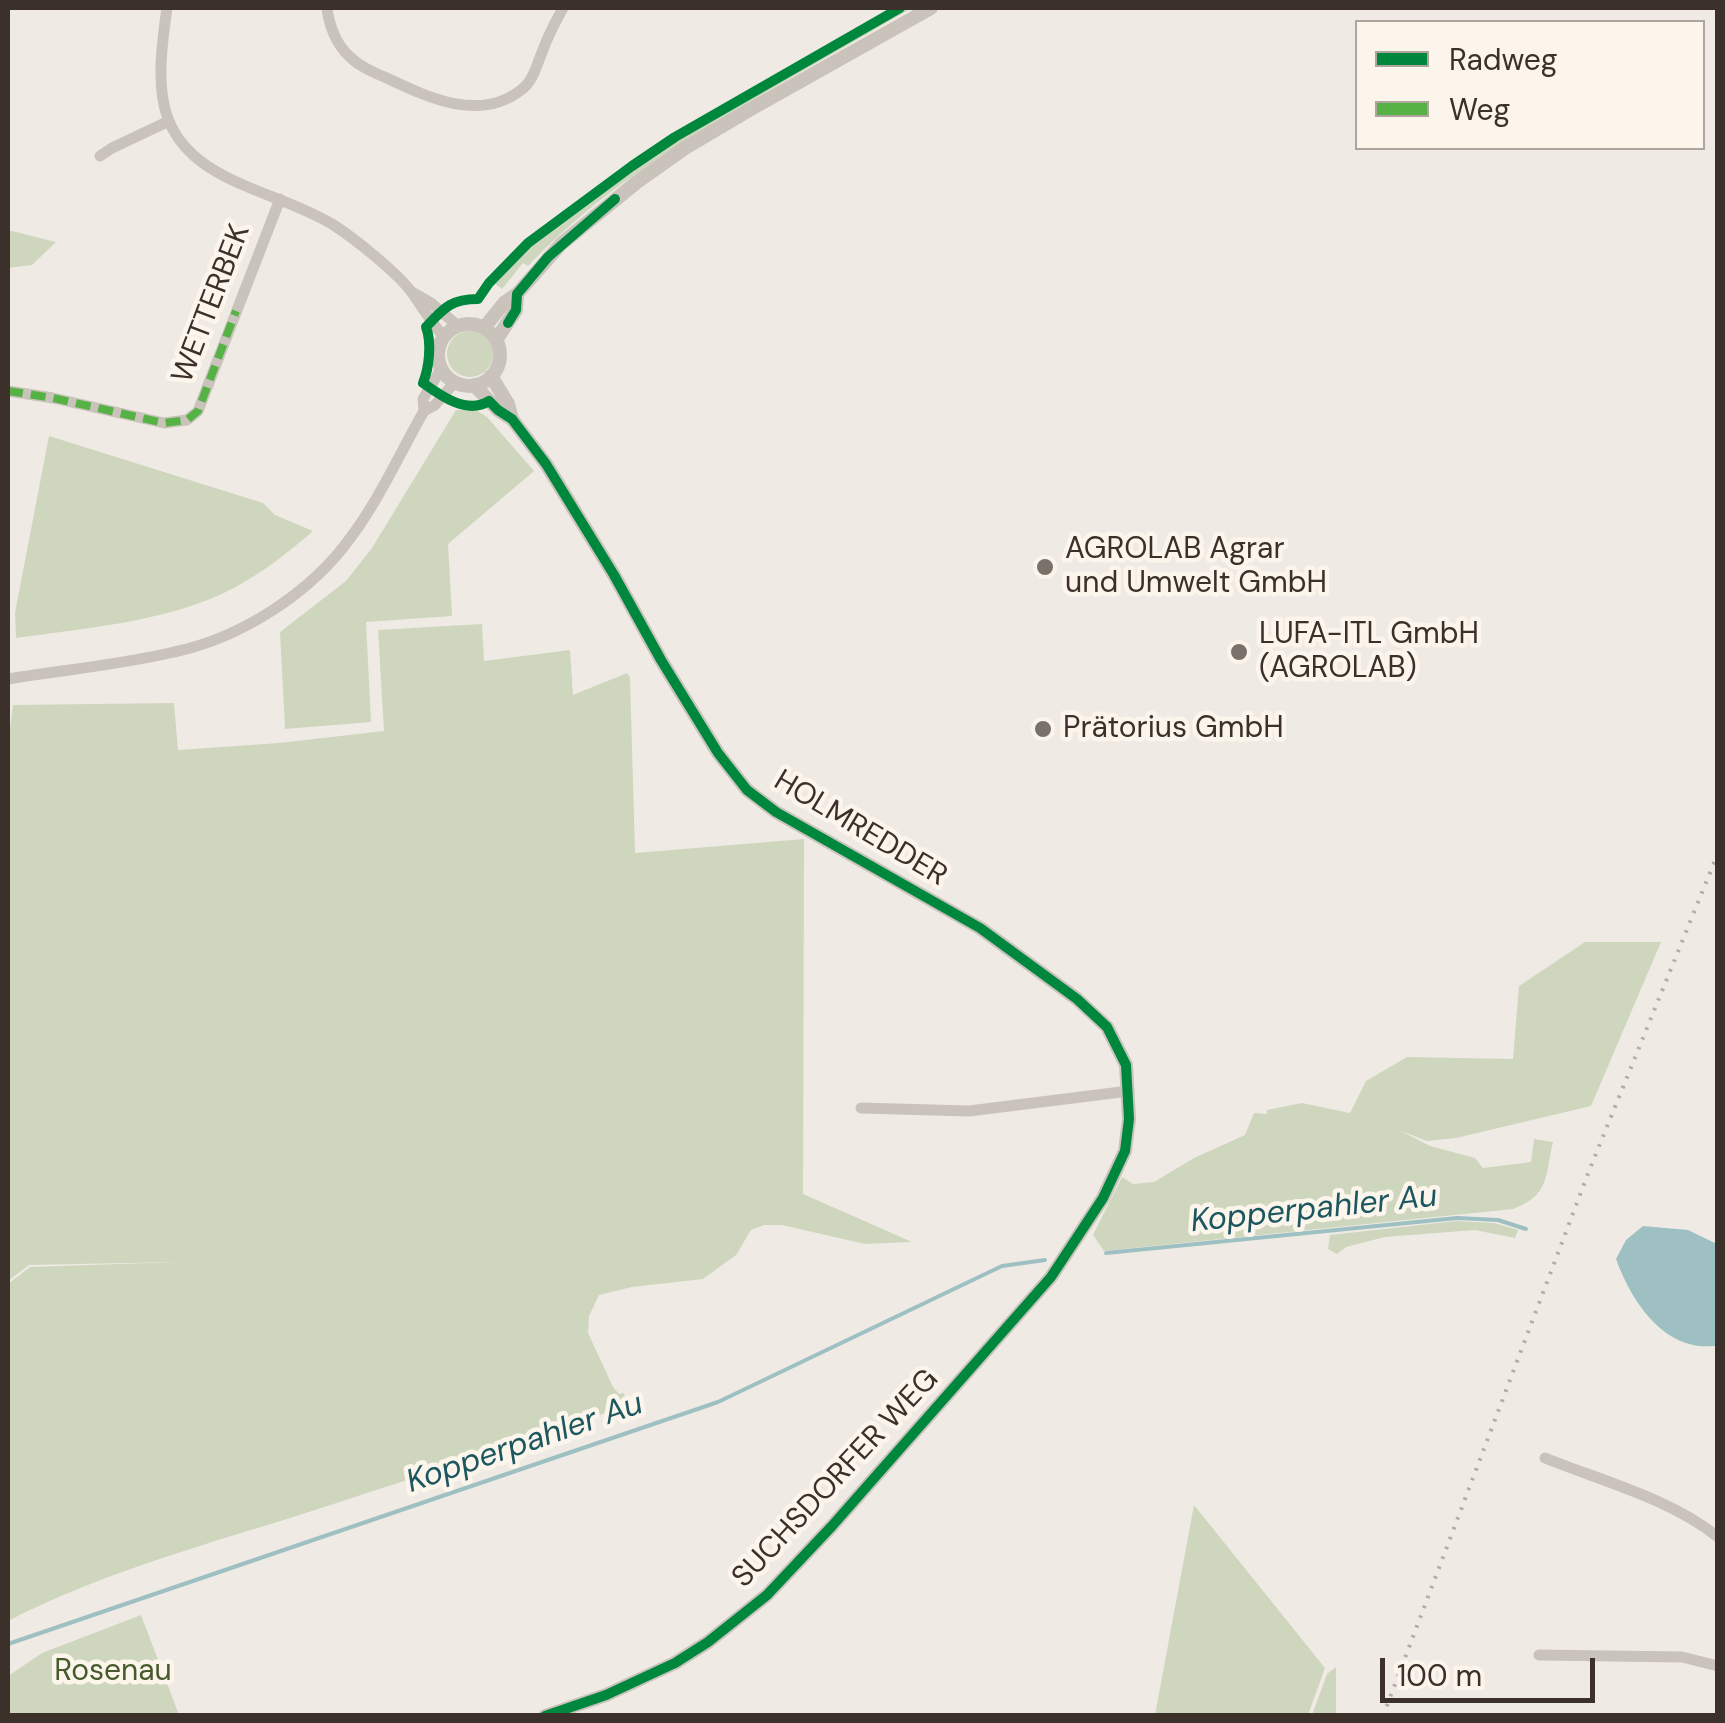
<!DOCTYPE html>
<html>
<head>
<meta charset="utf-8">
<style>
	body { margin:0 }
	#map { position:relative; width:1725px; height:1723px; overflow:hidden; background:#efebe4; font-family:"DM Sans",sans-serif }
	canvas { display:block }
	.frame { position:absolute; inset:0; border:10px solid #3b302a; pointer-events:none }
	.legend { position:absolute; left:1355px; top:20px; width:350px; height:130px; box-sizing:border-box; background:#fbf5ec; border:2px solid #aea69e; margin:0; padding:12px 18px; list-style:none; font-size:30px; color:#3b302a }
	.legend li { display:flex; align-items:center; gap:20px; height:50px }
	.legend b { width:50px; border:2px solid #aea69e }
	.scale { position:absolute; left:1380px; top:1658px; width:215px; height:45px; box-sizing:border-box; border:5px solid #3b302a; border-top:0; padding-left:12px; font-size:30px; line-height:35px; white-space:nowrap; color:#3b302a; -webkit-text-stroke:8px #fbf5ec; paint-order:stroke }
</style>
</head>
<body>
<div id="map">
<canvas width="1725" height="1723"></canvas>
<div class="frame"></div>
<ul class="legend">
<li><b style="height:12px;background:#00873e"></b>Radweg</li>
<li><b style="height:12px;background:#57b246"></b>Weg</li>
</ul>
<div class="scale">100 m</div>
</div>
<script>
const c = document.querySelector('canvas').getContext('2d');
c.lineJoin = 'round';
function fillPath(path, color) {
  c.fillStyle = color;
  c.fill(path, 'evenodd');
}
function strokePath(path, color, width, dash) {
  c.strokeStyle = color;
  c.lineWidth = width;
  c.lineCap = dash ? 'butt' : 'round';
  c.setLineDash(dash || []);
  c.stroke(path);
}
function label(font, color, halo, rows, align = 'center') {
  c.font = font + ' "DM Sans",sans-serif';
  c.lineWidth = 9;
  c.setLineDash([]);
  c.textBaseline = 'middle';
  c.strokeStyle = halo;
  c.fillStyle = color;
  for (const [text, x, y, turn = 0] of rows) {
    c.save();
    c.translate(x, y);
    c.rotate((+turn || 0) * Math.PI / 180);
    c.textAlign = isNaN(turn) ? turn : align;
    if (halo) c.strokeText(text, 0, 0);
    c.fillText(text, 0, 0);
    c.restore();
  }
}
fillPath(new Path2D(`
	M 904,8 L 912,8 C 863,36 814,65 765,93 C 677,145 599,191 528,266 L 523,263 L 502,289 L 494,283 L 540,235 L 571,215 L 633,168 L 681,138 Z
	M 8,230 L 56,242 L 32,265 L 8,268 Z
	M447 354a23 23 0 1 1 46 0a23 23 0 1 1-46 0Z
	M 456,410 L 476,410 L 487,417 L 534,471 L 448,544 L 452,616 L 366,622 L 371,722 L 285,729 L 280,632 L 346,581 L 372,548 Z
	M 49,436 L 263,503 L 275,515 L 313,531 C 288,553 262,573 232,589 C 167,622 87,628 16,638 L 15,613 L 18,597 Z
	M 482,624 L 484,661 L 570,650 L 573,695 L 627,673 L 630,677 L 635,853 L 804,839 L 803,1194 L 912,1242 L 865,1244 L 782,1225 L 764,1225 L 751,1230 L 736,1255 L 703,1279 L 632,1287 L 599,1295 L 589,1316 L 588,1333 L 613,1387 L 619,1394 L 624,1393 L 627,1405 C 515,1446 401,1482 287,1519 C 193,1548 95,1576 8,1621 L 8,1284 L 30,1267 L 178,1262 L 29,1265 L 8,1281 L 8,744 L 13,705 L 174,703 L 178,750 L 279,743 L 384,731 L 378,630 Z
	M 1585,942 L 1661,942 L 1591,1106 L 1456,1138 L 1427,1141 L 1401,1131 L 1430,1146 L 1475,1158 L 1483,1168 L 1531,1162 L 1534,1139 L 1553,1142 C 1545,1176 1550,1195 1513,1209 L 1104,1251 L 1093,1235 L 1122,1177 L 1133,1184 L 1154,1182 L 1194,1158 L 1245,1135 L 1254,1113 L 1267,1114 L 1267,1110 L 1302,1103 L 1350,1113 L 1366,1081 L 1407,1057 L 1513,1059 L 1519,986 Z
	M 1456,1221 L 1494,1223 L 1518,1230 L 1515,1238 L 1475,1230 L 1385,1237 L 1346,1247 L 1337,1254 L 1328,1249 L 1330,1235 Z
	M 1194,1505 L 1325,1668 L 1308,1715 L 1155,1715 Z
	M 141,1615 L 179,1715 L 8,1715 L 8,1676 L 42,1653 Z
	M 1336,1667 L 1336,1715 L 1312,1715 L 1327,1674 Z`), '#cfd6be');
fillPath(new Path2D(`
	M 1643,1226 L 1688,1230 L 1717,1244 L 1717,1346 C 1710,1346 1700,1347 1693,1345 C 1653,1336 1629,1294 1616,1259 L 1626,1240 Z`), '#9ec0c2');
strokePath(new Path2D(`
	M 1106,1253 L 1457,1218 L 1498,1220 L 1526,1229
	M 8,1644 L 718,1402 L 1002,1266 L 1045,1260`), '#9ec0c2', 4);
strokePath(new Path2D(`
	M 167,8 C 154,98 154,149 248,187 C 276,199 305,208 332,224 C 354,238 398,273 413,294 C 423,309 432,323 444,337
	M 327,8 C 329,25 336,44 349,56 C 360,67 375,73 389,79 C 429,98 480,122 521,90 C 534,81 537,63 543,50 C 548,35 556,21 563,8
	M 100,156 L 112,148 L 167,122
	M 412,292 L 431,303 L 458,326
	M 8,391 L 53,398 L 164,423 L 187,420 L 198,411 L 280,199
	M 424,411 L 435,405 L 455,382
	M 8,679 C 63,670 119,665 174,652 C 241,638 311,593 351,537 C 380,498 400,453 424,411 L 423,399 L 441,369
	M 861,1108 L 969,1111 L 1129,1091
	M 1545,1458 C 1602,1481 1669,1498 1718,1537
	M 1539,1655 L 1682,1657 L 1718,1666`), '#c9c3bc', 11);
strokePath(new Path2D(`
	M438 355a31 31 0 1 1 62 0a31 31 0 1 1-62 0Z
	M 484,328 L 504,303 L 517,294 L 561,244 L 637,182 L 685,148 L 751,109 L 931,8
	M 496,340 L 516,310 L 517,294
	M 491,376 L 508,404 L 512,419
	M 474,385 L 498,410 L 512,419 L 546,464 L 614,575 L 661,660 L 718,753 L 747,790 L 776,812 L 980,928 L 1077,999 L 1107,1027 L 1126,1065 L 1129,1119 L 1125,1151 L 1103,1198 L 1051,1277 L 832,1526 L 767,1595 L 708,1642 L 675,1663 L 606,1695 L 545,1716`), '#c9c3bc', 14);
strokePath(new Path2D(`
	M 1383,1716 L 1589,1171 L 1718,853`), '#b1aca7', 4, [2.5, 8]);
strokePath(new Path2D(`
	M 8,391 L 53,398 L 164,423 L 187,420 L 198,411 L 236,311`), '#57b246', 8, [15, 8]);
strokePath(new Path2D(`
	M 508,323 L 516,310 L 517,294 L 548,257 L 615,199
	M 545,1716 L 606,1695 L 675,1663 L 708,1642 L 767,1595 L 832,1526 L 1051,1277 L 1103,1198 L 1125,1151 L 1129,1119 L 1126,1065 L 1107,1027 L 1077,999 L 980,928 L 776,812 L 747,790 L 718,753 L 661,660 L 614,575 L 546,464 L 512,419 L 498,410 L 489,401 C 467,415 441,396 423,383 C 429,368 432,343 426,327 C 444,308 451,299 478,299 L 489,283 L 528,243 L 632,166 L 675,137 L 900,8`), '#00873e', 10);
for (const [x, y, r, color] of [
	[1045,567,10,"#7a716b"],
	[1239,652,10,"#7a716b"],
	[1043,729,10,"#7a716b"]
]) {
  const dot = new Path2D();
  dot.arc(x, y, r, 0, 2 * Math.PI);
  c.fillStyle = color;
  c.fill(dot);
  strokePath(dot, '#fbf5ec', 4);
}
label('30px', '#3b302a', '#fbf5ec', [
	["WETTERBEK",212,304,-69],
	["HOLMREDDER",860,829,31],
	["SUCHSDORFER WEG",836,1479,-47]
]);
label('30px', '#3b302a', '#fbf5ec', [
	["AGROLAB Agrar",1065,550],
	["und Umwelt GmbH",1065,584],
	["LUFA-ITL GmbH",1259,635],
	["(AGROLAB)",1259,669],
	["Prätorius GmbH",1063,729]
], 'left');
label('30px', '#465a2c', '#fbf5ec', [
	["Rosenau",113,1672]
]);
label('italic 32px', '#1c565f', '#fbf5ec', [
	["Kopperpahler Au",1314,1210,-6],
	["Kopperpahler Au",525,1444,-19]
]);
</script>
</body>
</html>
